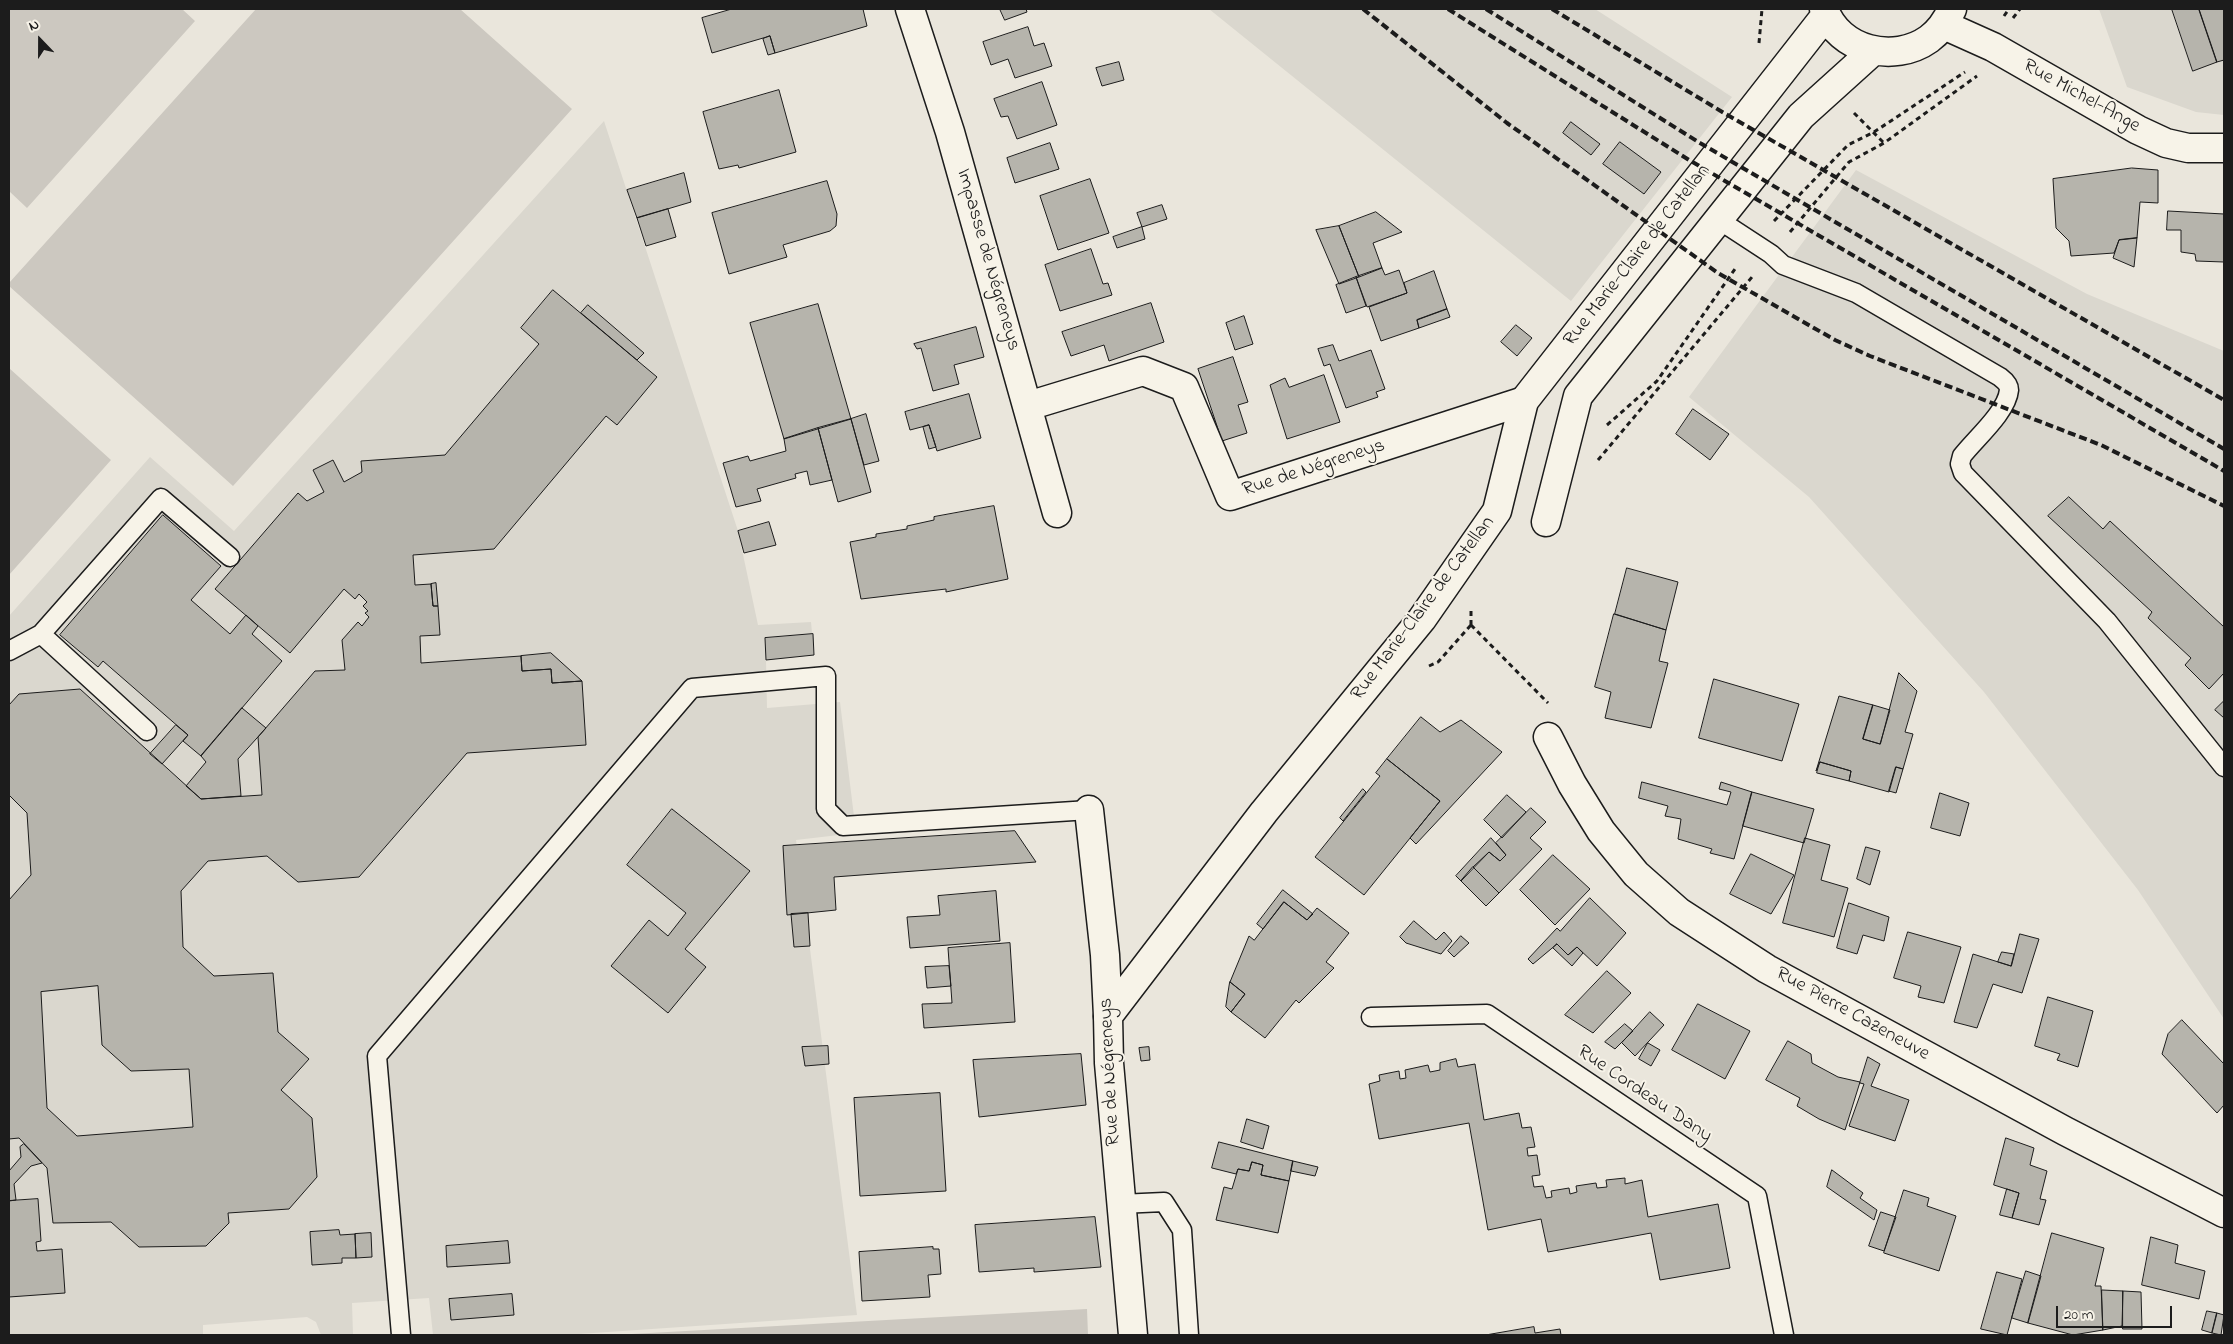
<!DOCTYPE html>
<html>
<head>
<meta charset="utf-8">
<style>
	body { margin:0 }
	#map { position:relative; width:2233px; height:1344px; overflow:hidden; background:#eae6dc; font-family:"Indie Flower",sans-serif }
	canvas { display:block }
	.frame { position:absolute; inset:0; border:10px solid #1c1c1c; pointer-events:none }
	.north { position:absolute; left:15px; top:15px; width:50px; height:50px; -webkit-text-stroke:4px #f7f3e8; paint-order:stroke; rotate:338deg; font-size:14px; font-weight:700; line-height:20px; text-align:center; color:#1c1c1c }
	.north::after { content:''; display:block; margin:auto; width:18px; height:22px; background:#1c1c1c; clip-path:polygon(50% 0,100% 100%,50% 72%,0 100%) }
	.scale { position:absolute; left:2056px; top:1306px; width:116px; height:22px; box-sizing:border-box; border:2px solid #1c1c1c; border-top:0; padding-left:6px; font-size:15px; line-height:18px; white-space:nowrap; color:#1c1c1c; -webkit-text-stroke:4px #f7f3e8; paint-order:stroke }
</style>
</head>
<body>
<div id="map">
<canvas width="2233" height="1344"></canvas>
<div class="frame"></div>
<div class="north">N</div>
<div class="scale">20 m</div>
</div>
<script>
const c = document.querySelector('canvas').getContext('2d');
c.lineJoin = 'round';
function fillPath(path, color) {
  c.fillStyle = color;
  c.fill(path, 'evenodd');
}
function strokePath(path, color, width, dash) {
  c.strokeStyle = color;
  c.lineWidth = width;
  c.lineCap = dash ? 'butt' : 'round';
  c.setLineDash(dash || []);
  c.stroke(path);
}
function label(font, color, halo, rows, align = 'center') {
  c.font = font + ' "Indie Flower",sans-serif';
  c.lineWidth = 4;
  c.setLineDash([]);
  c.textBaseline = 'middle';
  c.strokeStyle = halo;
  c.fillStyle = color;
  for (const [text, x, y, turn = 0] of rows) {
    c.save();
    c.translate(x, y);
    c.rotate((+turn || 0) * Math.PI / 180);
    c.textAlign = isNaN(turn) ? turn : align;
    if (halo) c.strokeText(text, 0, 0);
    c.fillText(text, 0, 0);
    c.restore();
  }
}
fillPath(new Path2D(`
	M 1209,9 L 1595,9 L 1732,97 L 1571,301 Z
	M 2099,9 L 2224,9 L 2224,115 L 2196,112 L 2127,87 Z
	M 604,121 L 738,531 L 758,625 L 811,622 L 814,655 L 766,660 L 767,708 L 840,702 L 856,833 L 796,840 L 857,1315 L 564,1335 L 433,1335 L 429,1298 L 352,1303 L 353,1335 L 321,1335 L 316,1322 L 307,1317 L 203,1325 L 203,1335 L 9,1335 L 9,616 L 150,457 L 234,531 Z
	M 1856,170 L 2087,294 L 2224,351 L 2224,1019 L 2138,890 L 1984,692 L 1809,497 L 1689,397 Z`), '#dad7ce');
fillPath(new Path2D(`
	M 9,9 L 182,9 L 195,21 L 27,208 L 9,191 Z
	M 256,9 L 460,9 L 572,109 L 233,486 L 9,286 L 9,283 Z
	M 9,368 L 111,460 L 9,575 Z
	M 1087,1309 L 1088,1335 L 613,1335 Z`), '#ccc8c0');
const building = new Path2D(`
	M 732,9 L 863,9 L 867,26 L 775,53 L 770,36 L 712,53 L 702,18 Z
	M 1000,9 L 1026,9 L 1027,12 L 1005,20 Z
	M 2172,9 L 2199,9 L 2217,62 L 2193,71 Z
	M 2199,9 L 2224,9 L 2224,60 L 2217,62 Z
	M 1028,27 L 1034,46 L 1044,43 L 1052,66 L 1015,78 L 1008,59 L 991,65 L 983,42 Z
	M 770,36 L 775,53 L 768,55 L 763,39 Z
	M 1119,62 L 1124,80 L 1102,86 L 1096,68 Z
	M 1042,82 L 1057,125 L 1017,139 L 1008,116 L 1001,117 L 994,99 Z
	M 779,90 L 796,152 L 739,168 L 738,165 L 719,169 L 703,112 Z
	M 1571,122 L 1600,144 L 1591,155 L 1563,133 Z
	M 1620,142 L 1661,172 L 1644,194 L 1603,164 Z
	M 1050,143 L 1059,169 L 1015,183 L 1007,158 Z
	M 2132,168 L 2158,170 L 2158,203 L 2140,202 L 2137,238 L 2119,240 L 2114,253 L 2071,256 L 2069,241 L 2056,228 L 2053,179 Z
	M 684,173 L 691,202 L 637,218 L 627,190 Z
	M 1090,179 L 1109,233 L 1058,250 L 1040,196 Z
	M 827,181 L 837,214 L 836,226 L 830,231 L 783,245 L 787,257 L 729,274 L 712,213 Z
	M 1162,205 L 1167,219 L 1142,227 L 1137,213 Z
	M 668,209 L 676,237 L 646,246 L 637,218 Z
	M 2168,211 L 2224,214 L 2224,262 L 2196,261 L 2195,254 L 2181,252 L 2181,230 L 2167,230 Z
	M 1376,212 L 1402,232 L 1373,243 L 1382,268 L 1359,277 L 1339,226 Z
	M 1339,226 L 1359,277 L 1339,284 L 1316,230 Z
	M 1142,227 L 1145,239 L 1117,248 L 1113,237 Z
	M 2137,238 L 2134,267 L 2113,258 L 2119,240 Z
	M 1091,249 L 1103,284 L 1108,283 L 1112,295 L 1060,311 L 1045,265 Z
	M 1382,268 L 1385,275 L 1399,270 L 1407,293 L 1367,307 L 1356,277 Z
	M 1434,271 L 1447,309 L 1417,320 L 1419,328 L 1381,341 L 1369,307 L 1407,293 L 1404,283 Z
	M 1356,277 L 1366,306 L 1346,313 L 1336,285 Z
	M 553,290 L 657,377 L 617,425 L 606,416 L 494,549 L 413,555 L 415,585 L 431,584 L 433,606 L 438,606 L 440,635 L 420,636 L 421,663 L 521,656 L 522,671 L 551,669 L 552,683 L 582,681 L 586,745 L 467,753 L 359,877 L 298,882 L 267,856 L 208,861 L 181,891 L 183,947 L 214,976 L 273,973 L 278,1032 L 309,1059 L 281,1090 L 312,1118 L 317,1177 L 289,1209 L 228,1213 L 229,1223 L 206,1246 L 139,1247 L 111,1222 L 53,1223 L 47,1168 L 19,1138 L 9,1139 L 9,900 L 31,875 L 27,813 L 9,795 L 9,705 L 19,694 L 80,689 L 201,799 L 262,795 L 258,737 L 315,671 L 345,670 L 342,640 L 358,622 L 362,626 L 369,617 L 365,613 L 368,611 L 363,606 L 367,602 L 359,594 L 355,599 L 344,589 L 290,653 L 215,589 L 298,493 L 307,501 L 324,492 L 313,470 L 333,460 L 344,482 L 362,472 L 361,461 L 445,455 L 539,344 L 521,328 ZM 98,986 L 102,1045 L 131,1071 L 189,1069 L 193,1127 L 77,1136 L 47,1108 L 41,992 Z
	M 1151,303 L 1164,342 L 1109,361 L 1104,345 L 1071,356 L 1062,332 Z
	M 818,304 L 851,419 L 784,439 L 750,323 Z
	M 588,305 L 644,353 L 637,360 L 581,313 Z
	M 1447,309 L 1450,317 L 1419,328 L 1417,320 Z
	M 1244,316 L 1253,344 L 1235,350 L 1226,323 Z
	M 1516,325 L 1532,338 L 1517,356 L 1501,342 Z
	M 976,327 L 984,357 L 954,365 L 959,384 L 933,391 L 921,348 L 917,349 L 914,344 Z
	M 1333,345 L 1339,361 L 1371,350 L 1385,389 L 1376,392 L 1378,397 L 1346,408 L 1330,364 L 1324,366 L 1318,349 Z
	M 1233,357 L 1248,402 L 1238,405 L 1247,433 L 1222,441 L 1198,369 Z
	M 1324,375 L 1340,422 L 1287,439 L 1270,385 L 1285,378 L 1289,387 Z
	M 969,394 L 981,438 L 937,451 L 929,425 L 910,430 L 905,412 Z
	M 1693,409 L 1729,434 L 1710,460 L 1676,434 Z
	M 866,414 L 879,461 L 864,465 L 851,419 Z
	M 851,419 L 871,492 L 838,502 L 818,428 Z
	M 929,425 L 936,447 L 929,449 L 923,427 Z
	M 818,428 L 832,480 L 810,485 L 807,471 L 795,474 L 796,478 L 757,489 L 761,501 L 736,507 L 723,463 L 748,456 L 750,461 L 786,451 L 784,439 Z
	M 2069,497 L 2103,529 L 2110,521 L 2224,627 L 2224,673 L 2209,689 L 2185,665 L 2191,658 L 2148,618 L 2152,612 L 2048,516 Z
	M 994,506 L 1008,579 L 946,592 L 946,589 L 861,599 L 850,542 L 876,537 L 876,534 L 907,529 L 907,526 L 934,520 L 934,517 Z
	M 163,515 L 221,566 L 191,600 L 230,634 L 246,615 L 258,626 L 252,634 L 282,661 L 201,756 L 183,741 L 188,735 L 103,661 L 98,667 L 60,635 Z
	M 769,522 L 776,545 L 744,553 L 738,531 Z
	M 1627,568 L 1678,582 L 1666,630 L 1615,614 Z
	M 436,583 L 438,606 L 433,606 L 431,584 Z
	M 1614,614 L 1666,630 L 1659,661 L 1668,663 L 1651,728 L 1605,718 L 1611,692 L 1595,687 Z
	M 813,634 L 814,655 L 766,660 L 765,638 Z
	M 551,653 L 582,681 L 552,683 L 551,669 L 522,671 L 521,656 Z
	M 1899,673 L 1917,691 L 1905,732 L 1913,734 L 1903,769 L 1896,767 L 1889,792 L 1849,781 L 1851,771 L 1820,762 L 1816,771 L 1839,696 L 1873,705 L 1863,739 L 1880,744 Z
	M 1714,679 L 1799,704 L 1782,761 L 1699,738 Z
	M 2224,701 L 2224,718 L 2215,710 Z
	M 1873,705 L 1890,710 L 1880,744 L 1863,739 Z
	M 242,708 L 266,728 L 238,759 L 241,796 L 201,799 L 186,786 L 206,762 L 201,756 Z
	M 1421,717 L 1440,732 L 1461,720 L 1502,752 L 1416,844 L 1410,838 L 1440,801 L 1387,759 Z
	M 176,725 L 188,735 L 162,764 L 150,754 Z
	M 1387,759 L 1440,801 L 1364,895 L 1315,857 L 1380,776 L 1376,773 Z
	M 1820,762 L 1851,771 L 1849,781 L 1817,773 Z
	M 1896,767 L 1903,769 L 1896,793 L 1889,791 Z
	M 1642,782 L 1727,805 L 1731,792 L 1719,789 L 1721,782 L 1752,792 L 1734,859 L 1710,853 L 1712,849 L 1678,839 L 1681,819 L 1665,816 L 1668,806 L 1639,798 Z
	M 1363,789 L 1366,792 L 1343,821 L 1340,818 Z
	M 1752,792 L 1814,809 L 1804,843 L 1743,826 Z
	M 1940,793 L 1969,803 L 1960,836 L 1931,828 Z
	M 1507,795 L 1526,812 L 1502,838 L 1484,820 Z
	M 1531,808 L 1546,822 L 1530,838 L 1542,849 L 1499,893 L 1473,867 L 1489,852 L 1500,861 L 1506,855 L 1496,843 Z
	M 672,809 L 750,871 L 685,949 L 706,967 L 668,1013 L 611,966 L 649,920 L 668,936 L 686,913 L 627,865 Z
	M 1015,831 L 1036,862 L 834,877 L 836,910 L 787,915 L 783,846 Z
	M 1491,838 L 1506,855 L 1500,861 L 1489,852 L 1461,881 L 1456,876 Z
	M 1805,838 L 1830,845 L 1821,880 L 1848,888 L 1834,937 L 1783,923 Z
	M 1866,847 L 1880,851 L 1870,885 L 1857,879 Z
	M 1751,854 L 1794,875 L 1771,914 L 1730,894 Z
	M 1553,855 L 1590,889 L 1555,925 L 1520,890 Z
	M 1473,867 L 1499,893 L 1486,906 L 1461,881 Z
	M 1283,890 L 1313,914 L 1307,920 L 1284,902 L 1263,929 L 1257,924 Z
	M 996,891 L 1000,941 L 910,948 L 907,917 L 940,915 L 938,896 Z
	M 1590,898 L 1626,933 L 1597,966 L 1577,947 L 1568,955 L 1557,944 L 1533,964 L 1528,959 L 1557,928 L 1560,931 Z
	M 1284,902 L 1307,920 L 1317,908 L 1349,933 L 1326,962 L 1334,968 L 1299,1003 L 1296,1000 L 1265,1038 L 1231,1012 L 1245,994 L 1230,982 L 1249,936 L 1254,940 Z
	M 1849,903 L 1889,917 L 1884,941 L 1863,935 L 1857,954 L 1837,948 Z
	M 808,913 L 810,946 L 794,947 L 791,914 Z
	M 1414,921 L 1436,940 L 1444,932 L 1452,941 L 1441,954 L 1406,943 L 1400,937 Z
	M 1908,932 L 1961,947 L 1944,1003 L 1918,997 L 1921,986 L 1894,978 Z
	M 2020,934 L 2039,939 L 2022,993 L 1993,984 L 1977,1028 L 1954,1022 L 1973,954 L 2011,966 Z
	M 1461,936 L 1469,943 L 1454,957 L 1448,951 Z
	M 1010,943 L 1015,1022 L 924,1028 L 922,1004 L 952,1003 L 948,948 Z
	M 1557,944 L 1568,955 L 1577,947 L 1583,953 L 1572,966 L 1553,948 Z
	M 2002,952 L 2014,954 L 2011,966 L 1998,962 Z
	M 949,966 L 951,986 L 927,988 L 925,967 Z
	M 1607,971 L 1631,993 L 1593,1033 L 1565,1015 Z
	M 1230,982 L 1245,994 L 1231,1012 L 1226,1007 Z
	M 2048,997 L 2093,1011 L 2078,1067 L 2057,1060 L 2060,1054 L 2035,1046 Z
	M 1698,1004 L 1750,1031 L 1725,1079 L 1672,1050 Z
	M 1650,1012 L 1664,1025 L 1635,1056 L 1622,1043 Z
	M 2182,1020 L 2224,1064 L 2224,1105 L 2217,1113 L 2162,1054 L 2168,1034 Z
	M 1625,1024 L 1633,1031 L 1615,1049 L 1605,1042 Z
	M 1788,1041 L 1811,1054 L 1812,1063 L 1838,1077 L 1860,1082 L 1845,1130 L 1819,1119 L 1797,1106 L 1800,1098 L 1766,1080 Z
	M 1648,1043 L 1660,1050 L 1651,1066 L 1639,1059 Z
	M 828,1046 L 829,1064 L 805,1066 L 802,1047 Z
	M 1149,1047 L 1150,1060 L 1141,1061 L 1139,1048 Z
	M 1081,1054 L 1086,1105 L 979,1117 L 973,1060 Z
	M 1868,1057 L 1880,1064 L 1871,1086 L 1909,1100 L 1895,1141 L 1849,1126 L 1864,1084 L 1860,1083 Z
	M 1456,1059 L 1458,1067 L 1475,1064 L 1484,1120 L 1519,1113 L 1522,1128 L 1531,1127 L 1535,1147 L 1527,1148 L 1528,1156 L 1537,1155 L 1540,1175 L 1532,1176 L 1534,1187 L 1543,1186 L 1546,1198 L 1552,1197 L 1551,1191 L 1569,1188 L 1570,1194 L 1577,1192 L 1576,1186 L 1596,1183 L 1597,1188 L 1607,1187 L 1606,1180 L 1625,1178 L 1625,1184 L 1642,1180 L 1648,1217 L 1718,1204 L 1730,1268 L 1660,1280 L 1651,1233 L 1548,1252 L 1541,1219 L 1488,1230 L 1469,1123 L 1379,1139 L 1369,1084 L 1380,1081 L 1379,1075 L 1399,1071 L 1400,1079 L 1406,1078 L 1405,1070 L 1428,1065 L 1430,1072 L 1440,1070 L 1440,1063 Z
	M 940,1093 L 946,1191 L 860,1196 L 854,1098 Z
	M 1247,1119 L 1269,1126 L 1263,1149 L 1241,1142 Z
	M 2006,1138 L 2034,1148 L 2030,1165 L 2047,1171 L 2040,1199 L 2046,1200 L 2039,1225 L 2012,1218 L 2019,1193 L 1994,1185 Z
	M 1219,1142 L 1293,1161 L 1289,1181 L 1261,1175 L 1263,1165 L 1252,1162 L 1249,1171 L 1238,1169 L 1236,1174 L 1212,1168 Z
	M 24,1144 L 42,1163 L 31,1166 L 14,1184 L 16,1200 L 9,1201 L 9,1171 L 21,1157 L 20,1147 Z
	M 1293,1161 L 1318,1167 L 1315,1176 L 1291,1171 Z
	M 1252,1162 L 1263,1165 L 1261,1175 L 1289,1181 L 1278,1233 L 1216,1220 L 1224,1187 L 1232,1189 L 1238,1169 L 1249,1171 Z
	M 1832,1170 L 1863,1193 L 1860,1198 L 1877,1210 L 1874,1220 L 1827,1187 Z
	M 2007,1189 L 2019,1193 L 2012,1218 L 2000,1215 Z
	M 1904,1190 L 1929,1198 L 1927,1206 L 1956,1216 L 1939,1271 L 1884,1253 Z
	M 38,1199 L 41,1241 L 36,1242 L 37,1251 L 62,1249 L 65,1293 L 9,1297 L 9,1201 Z
	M 1881,1212 L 1896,1217 L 1884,1251 L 1869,1246 Z
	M 1095,1217 L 1101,1267 L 1034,1272 L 1034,1268 L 979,1272 L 975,1225 Z
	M 339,1230 L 340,1235 L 355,1234 L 356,1258 L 342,1258 L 342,1263 L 312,1265 L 310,1232 Z
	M 371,1233 L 372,1257 L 356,1258 L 355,1234 Z
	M 2052,1233 L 2104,1248 L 2095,1286 L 2101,1286 L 2103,1330 L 2073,1335 L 2028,1323 Z
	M 2151,1237 L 2178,1245 L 2175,1263 L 2205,1271 L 2199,1299 L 2142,1285 Z
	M 508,1241 L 510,1263 L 447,1267 L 446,1246 Z
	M 933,1247 L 933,1249 L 939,1249 L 941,1274 L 928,1275 L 930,1297 L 862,1301 L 859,1252 Z
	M 2026,1271 L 2041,1276 L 2028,1323 L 2012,1318 Z
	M 1997,1272 L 2022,1279 L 2007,1335 L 1981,1329 Z
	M 2102,1290 L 2123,1291 L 2122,1326 L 2103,1330 Z
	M 2123,1291 L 2141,1292 L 2142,1329 L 2123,1329 Z
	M 512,1294 L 514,1315 L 451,1320 L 449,1299 Z
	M 2207,1311 L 2217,1313 L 2212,1333 L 2202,1330 Z
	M 2217,1313 L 2224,1315 L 2221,1335 L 2212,1333 Z
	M 1534,1327 L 1535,1333 L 1560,1329 L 1561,1335 L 1486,1335 Z`);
fillPath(building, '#b6b4ac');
strokePath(building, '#1c1c1c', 1);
const lane = new Path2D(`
	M 1719,220 L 1771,254 L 1783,265 L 1856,293 L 2000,377 C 2004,380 2009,384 2009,390 C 2007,412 1975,439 1962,456 L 1960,464 L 1963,473 L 2107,621 L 2224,767
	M 41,634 L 147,731
	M 9,651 L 41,634 L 161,498 L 230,557
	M 1371,1017 L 1487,1014 L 1757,1196 L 1784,1335
	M 1120,1204 L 1164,1202 L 1182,1230 L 1189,1335
	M 401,1335 L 377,1056 L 692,688 L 826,676 L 826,809 L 843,826 L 1089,810`);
const street = new Path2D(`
	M 910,9 L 950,132 L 1057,513
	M 1944,25 L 1993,47 L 2138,130 L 2166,143 L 2188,148 L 2224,148
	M 1028,406 L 1143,371 L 1184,387 L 1230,496 L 1524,401
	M 1089,810 L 1105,955 L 1108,1016`);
const secondary = new Path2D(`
	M 1824,9 C 1839,51 1894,64 1929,39 C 1940,31 1947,20 1952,9
	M 1546,522 L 1578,396 L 1801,116 L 1873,51
	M 1548,737 L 1572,784 L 1601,831 L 1636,874 L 1679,912 L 1767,969 L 2065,1131 L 2224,1213
	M 1133,1335 L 1109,1063 L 1108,1016 L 1264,812 L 1422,619 L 1497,511 L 1524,401 L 1826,15`);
strokePath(lane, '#1c1c1c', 21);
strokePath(street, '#1c1c1c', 31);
strokePath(secondary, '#1c1c1c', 31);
strokePath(new Path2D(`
	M 2004,16 L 2009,9
	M 2013,18 L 2020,9
	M 1759,43 L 1762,9
	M 1854,113 L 1884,143
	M 1774,221 L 1848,145 L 1874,132 L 1965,72
	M 1790,232 L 1849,162 L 1884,143 L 1977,76
	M 1607,425 L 1657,381 L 1737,266
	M 1598,460 L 1752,277
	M 1471,611 L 1471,625
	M 1471,625 L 1548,703
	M 1429,666 L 1438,662 L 1471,625`), '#1c1c1c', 3, [5, 4]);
strokePath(lane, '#f7f3e8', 18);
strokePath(street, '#f7f3e8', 28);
strokePath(secondary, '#f7f3e8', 28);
strokePath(new Path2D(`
	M 1363,9 L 1507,123 L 1718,273 L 1835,340 L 1870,356 L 2101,445 L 2224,506
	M 1448,9 L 1689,160 L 2224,471
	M 1486,9 L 1700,143 L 2224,449
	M 1552,9 L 1724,113 L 2224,400`), '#1c1c1c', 4, [8, 4]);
label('20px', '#1c1c1c', '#f7f3e8', [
	["Rue Michel-Ange",2081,97,29],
	["Rue Marie-Claire de Catellan",1638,256,-52],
	["Impasse de Négreneys",987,260,74],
	["Rue de Négreneys",1314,469,-18],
	["Rue Marie-Claire de Catellan",1424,609,-53],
	["Rue Pierre Cazeneuve",1852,1015,29],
	["Rue de Négreneys",1111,1072,-93],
	["Rue Cordeau Dany",1644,1095,34]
]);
</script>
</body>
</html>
